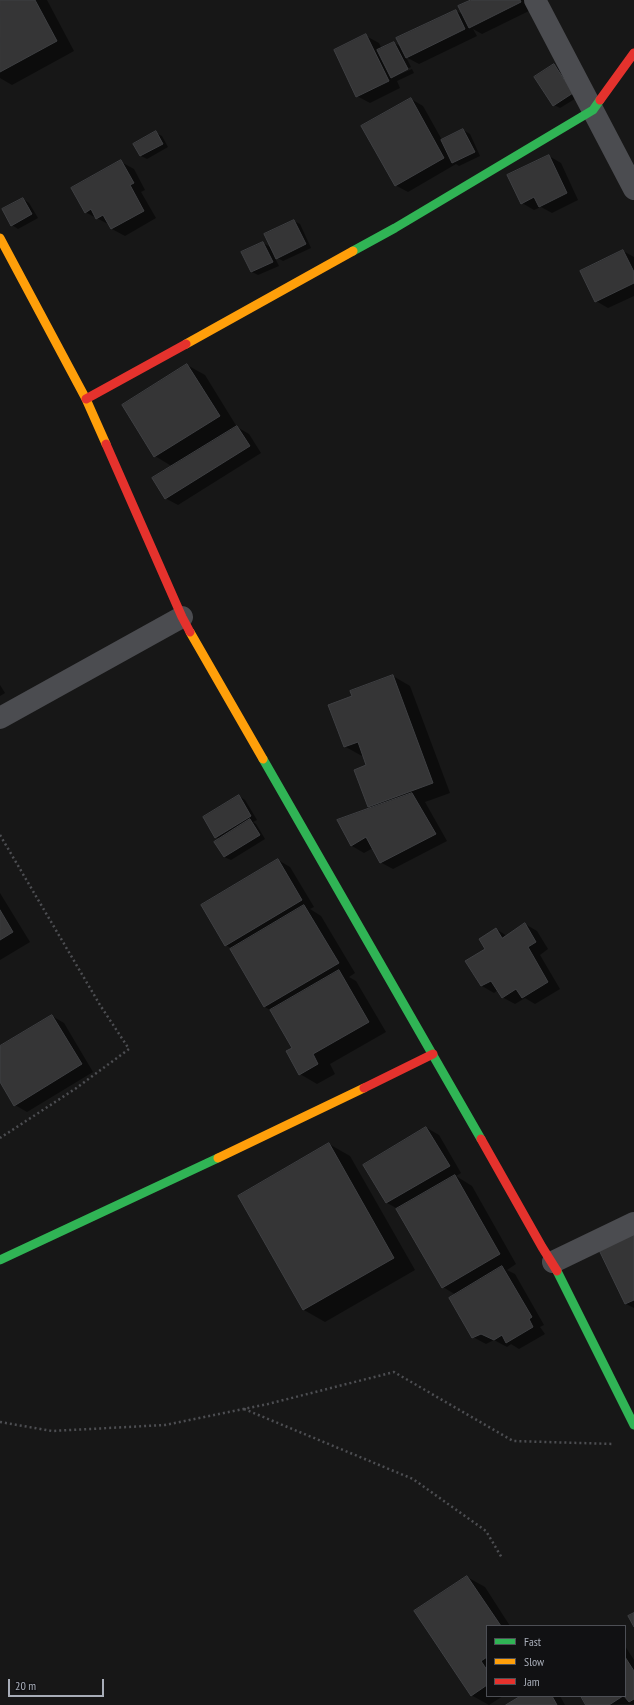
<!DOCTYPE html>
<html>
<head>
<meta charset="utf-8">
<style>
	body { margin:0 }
	#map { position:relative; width:634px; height:1705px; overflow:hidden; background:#171717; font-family:"PT Sans Narrow",sans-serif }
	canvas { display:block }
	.legend { position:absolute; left:486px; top:1625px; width:140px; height:72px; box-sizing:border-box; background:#111113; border:1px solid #4d4f55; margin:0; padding:5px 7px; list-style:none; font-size:12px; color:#a8adb8 }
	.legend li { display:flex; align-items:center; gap:8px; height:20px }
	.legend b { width:20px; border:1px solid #4d4f55 }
	.scale { position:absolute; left:8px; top:1679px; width:96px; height:18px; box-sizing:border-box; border:2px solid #a8adb8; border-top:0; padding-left:5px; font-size:12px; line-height:14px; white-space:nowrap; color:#a8adb8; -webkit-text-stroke:3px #111113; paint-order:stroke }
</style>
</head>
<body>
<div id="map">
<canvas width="634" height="1705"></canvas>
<ul class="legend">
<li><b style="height:5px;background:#30b455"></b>Fast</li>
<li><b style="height:5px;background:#ff9f0a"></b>Slow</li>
<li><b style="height:5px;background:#e5322d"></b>Jam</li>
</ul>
<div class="scale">20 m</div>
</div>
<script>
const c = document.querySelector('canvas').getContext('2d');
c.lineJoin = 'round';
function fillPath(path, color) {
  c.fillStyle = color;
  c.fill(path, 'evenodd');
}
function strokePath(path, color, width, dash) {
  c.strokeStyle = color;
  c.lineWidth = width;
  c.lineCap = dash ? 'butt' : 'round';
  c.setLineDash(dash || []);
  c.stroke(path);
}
fillPath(new Path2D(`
	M 0,0 L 47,0 L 74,51 L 12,85 L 0,78 Z
	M 473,0 L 529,0 L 533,9 L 482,34 L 473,29 L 477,36 L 419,64 L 406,57 L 411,67 L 394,75 L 394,77 L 412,69 L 414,73 L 397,81 L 400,88 L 370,103 L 357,96 L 366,36 L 379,43 L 382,49 L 394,43 L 402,47 L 456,11 L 464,15 Z
	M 554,65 L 560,69 L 578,97 L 560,108 L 554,105 Z
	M 411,99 L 423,106 L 442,140 L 463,130 L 470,134 L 480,156 L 459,166 L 456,164 L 408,192 L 395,185 Z
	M 156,133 L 162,136 L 168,147 L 147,159 L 141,156 L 134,144 Z
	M 549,156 L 561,163 L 578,200 L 552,213 L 541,207 L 534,210 L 522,203 Z
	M 121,162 L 134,169 L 145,190 L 141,192 L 156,218 L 125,236 L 112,229 L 110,225 L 85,212 Z
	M 23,199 L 29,203 L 38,218 L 18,229 L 12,225 Z
	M 294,221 L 300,224 L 311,248 L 283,261 L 274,256 L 279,266 L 258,275 L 252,272 L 243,252 L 263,243 L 272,248 Z
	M 623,251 L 634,257 L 634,296 L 608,308 L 596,301 Z
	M 187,365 L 205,375 L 237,427 L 249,434 L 261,453 L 178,505 L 165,498 L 173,467 L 155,456 Z
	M 393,676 L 410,686 L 450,793 L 425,802 L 447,841 L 393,869 L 380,862 L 373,848 L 364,853 L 352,846 L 338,820 L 372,808 L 369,807 L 367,766 L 364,755 L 362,756 L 344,746 L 353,696 Z
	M 0,685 L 5,693 L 0,696 Z
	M 239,796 L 245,800 L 257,820 L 253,822 L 256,824 L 265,839 L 231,860 L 224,857 L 220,839 L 216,837 Z
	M 278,860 L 290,867 L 314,907 L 310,909 L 321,916 L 355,973 L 349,977 L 356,981 L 386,1032 L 330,1064 L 335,1074 L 317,1084 L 300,1074 L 293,1048 L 270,1010 L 265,1007 L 231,950 L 232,949 L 226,945 L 202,906 Z
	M 0,893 L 30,942 L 0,960 Z
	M 525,924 L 537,931 L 548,949 L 540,955 L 560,989 L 535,1004 L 525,998 L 515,1004 L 502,997 L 498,990 L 494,993 L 482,986 L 486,949 L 496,929 L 507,936 Z
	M 52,1016 L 64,1023 L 93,1072 L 27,1112 L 15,1105 L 0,1080 L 0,1048 Z
	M 427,1128 L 439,1135 L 461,1173 L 456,1176 L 472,1186 L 516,1264 L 507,1270 L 515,1274 L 544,1325 L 540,1327 L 545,1334 L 519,1349 L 511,1344 L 507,1347 L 494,1340 L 486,1344 L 473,1337 L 456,1295 L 443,1287 L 398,1209 L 387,1203 L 365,1165 Z
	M 329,1144 L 350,1156 L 415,1270 L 325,1322 L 304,1310 L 239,1196 Z
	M 634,1232 L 634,1308 L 626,1304 Z
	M 467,1577 L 485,1587 L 510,1626 L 487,1626 L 487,1696 L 503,1696 L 489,1705 L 471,1695 Z
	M 625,1646 L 634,1660 L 634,1704 L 588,1705 L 582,1696 L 625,1696 Z
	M 523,1696 L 560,1696 L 565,1705 L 508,1705 Z`), '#0007');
const building = new Path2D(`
	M 0,0 L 35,0 L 57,41 L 0,72 Z
	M 471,0 L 520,0 L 521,2 L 469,28 L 458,6 Z
	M 456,10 L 465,29 L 406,58 L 396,38 Z
	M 366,34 L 389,81 L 356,97 L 334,50 Z
	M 394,42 L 408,69 L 391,78 L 377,50 Z
	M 554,64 L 573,93 L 553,106 L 534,77 Z
	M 411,98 L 444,158 L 395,186 L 361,126 Z
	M 463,129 L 475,152 L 452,163 L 441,140 Z
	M 156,131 L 163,144 L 140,156 L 133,144 Z
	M 549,155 L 567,193 L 539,207 L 534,197 L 521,204 L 507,175 Z
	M 121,160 L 134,183 L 130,185 L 144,211 L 111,229 L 103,215 L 96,219 L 91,209 L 85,213 L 71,188 Z
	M 23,198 L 32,214 L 11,226 L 2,209 Z
	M 294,220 L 306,244 L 276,259 L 264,234 Z
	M 263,242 L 273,262 L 251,272 L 241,252 Z
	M 623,250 L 634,272 L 634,283 L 595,302 L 580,271 Z
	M 187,364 L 220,416 L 154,457 L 122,405 Z
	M 237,426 L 250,446 L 165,499 L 152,478 Z
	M 393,675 L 433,783 L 368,807 L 354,770 L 366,765 L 358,742 L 344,747 L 328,705 L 352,696 L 350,691 Z
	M 412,793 L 436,834 L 380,863 L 366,837 L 351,846 L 337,820 Z
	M 239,795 L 251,816 L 215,838 L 203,817 Z
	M 250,819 L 260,835 L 224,857 L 214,842 Z
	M 278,859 L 302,900 L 225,946 L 201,905 Z
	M 304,905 L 339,963 L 264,1007 L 230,949 Z
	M 0,910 L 13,932 L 0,940 Z
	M 525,923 L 536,942 L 528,947 L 548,982 L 522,998 L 516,989 L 502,998 L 491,981 L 481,986 L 465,961 L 485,949 L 479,939 L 496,928 L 502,938 Z
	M 339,970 L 369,1022 L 313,1054 L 318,1064 L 299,1075 L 286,1051 L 292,1048 L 270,1010 Z
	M 52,1015 L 82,1064 L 14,1106 L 0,1082 L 0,1046 Z
	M 426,1127 L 450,1166 L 386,1203 L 363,1165 Z
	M 329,1143 L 394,1258 L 303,1310 L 238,1196 Z
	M 455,1175 L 500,1254 L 442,1288 L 396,1209 Z
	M 634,1230 L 634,1300 L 625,1304 L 598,1248 Z
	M 502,1266 L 532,1317 L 529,1319 L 533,1327 L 506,1343 L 502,1335 L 494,1340 L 481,1334 L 472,1338 L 449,1298 Z
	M 467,1576 L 501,1626 L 487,1626 L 487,1657 L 481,1661 L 487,1670 L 487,1685 L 471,1696 L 414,1611 Z
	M 634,1613 L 634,1627 L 628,1616 Z
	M 625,1657 L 634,1671 L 634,1699 L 629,1702 L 624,1696 Z
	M 521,1696 L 552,1696 L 557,1705 L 506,1705 Z
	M 581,1696 L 623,1696 L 609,1705 L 586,1705 Z`);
fillPath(building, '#353536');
strokePath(building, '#3f4043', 1);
strokePath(new Path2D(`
	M 0,835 L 100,1005 L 129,1049 L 75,1089 L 0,1138
	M 244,1409 L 413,1479 L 486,1531 L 502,1558
	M 0,1422 L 52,1431 L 165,1425 L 268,1404 L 394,1372 L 513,1441 L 614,1444`), '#4d4e52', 2.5, [2, 3]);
strokePath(new Path2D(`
	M 535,0 L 634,189
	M 0,718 L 182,617
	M 553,1262 L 634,1223`), '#4b4c50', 22);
strokePath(new Path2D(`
	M 353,251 L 395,228 L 593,110 L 600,100
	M 263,759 L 481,1139
	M 0,1260 L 218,1158
	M 557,1271 L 634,1425`), '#30b455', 9);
strokePath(new Path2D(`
	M 0,238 L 86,399 L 106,444
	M 186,344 L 353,251
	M 190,632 L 263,759
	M 218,1158 L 364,1088`), '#ff9f0a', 9);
strokePath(new Path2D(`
	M 600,100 L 634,53
	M 86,399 L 186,344
	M 106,444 L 182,617 L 190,632
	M 364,1088 L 433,1054
	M 481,1139 L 542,1247 L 557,1271`), '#e5322d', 9);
</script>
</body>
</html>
